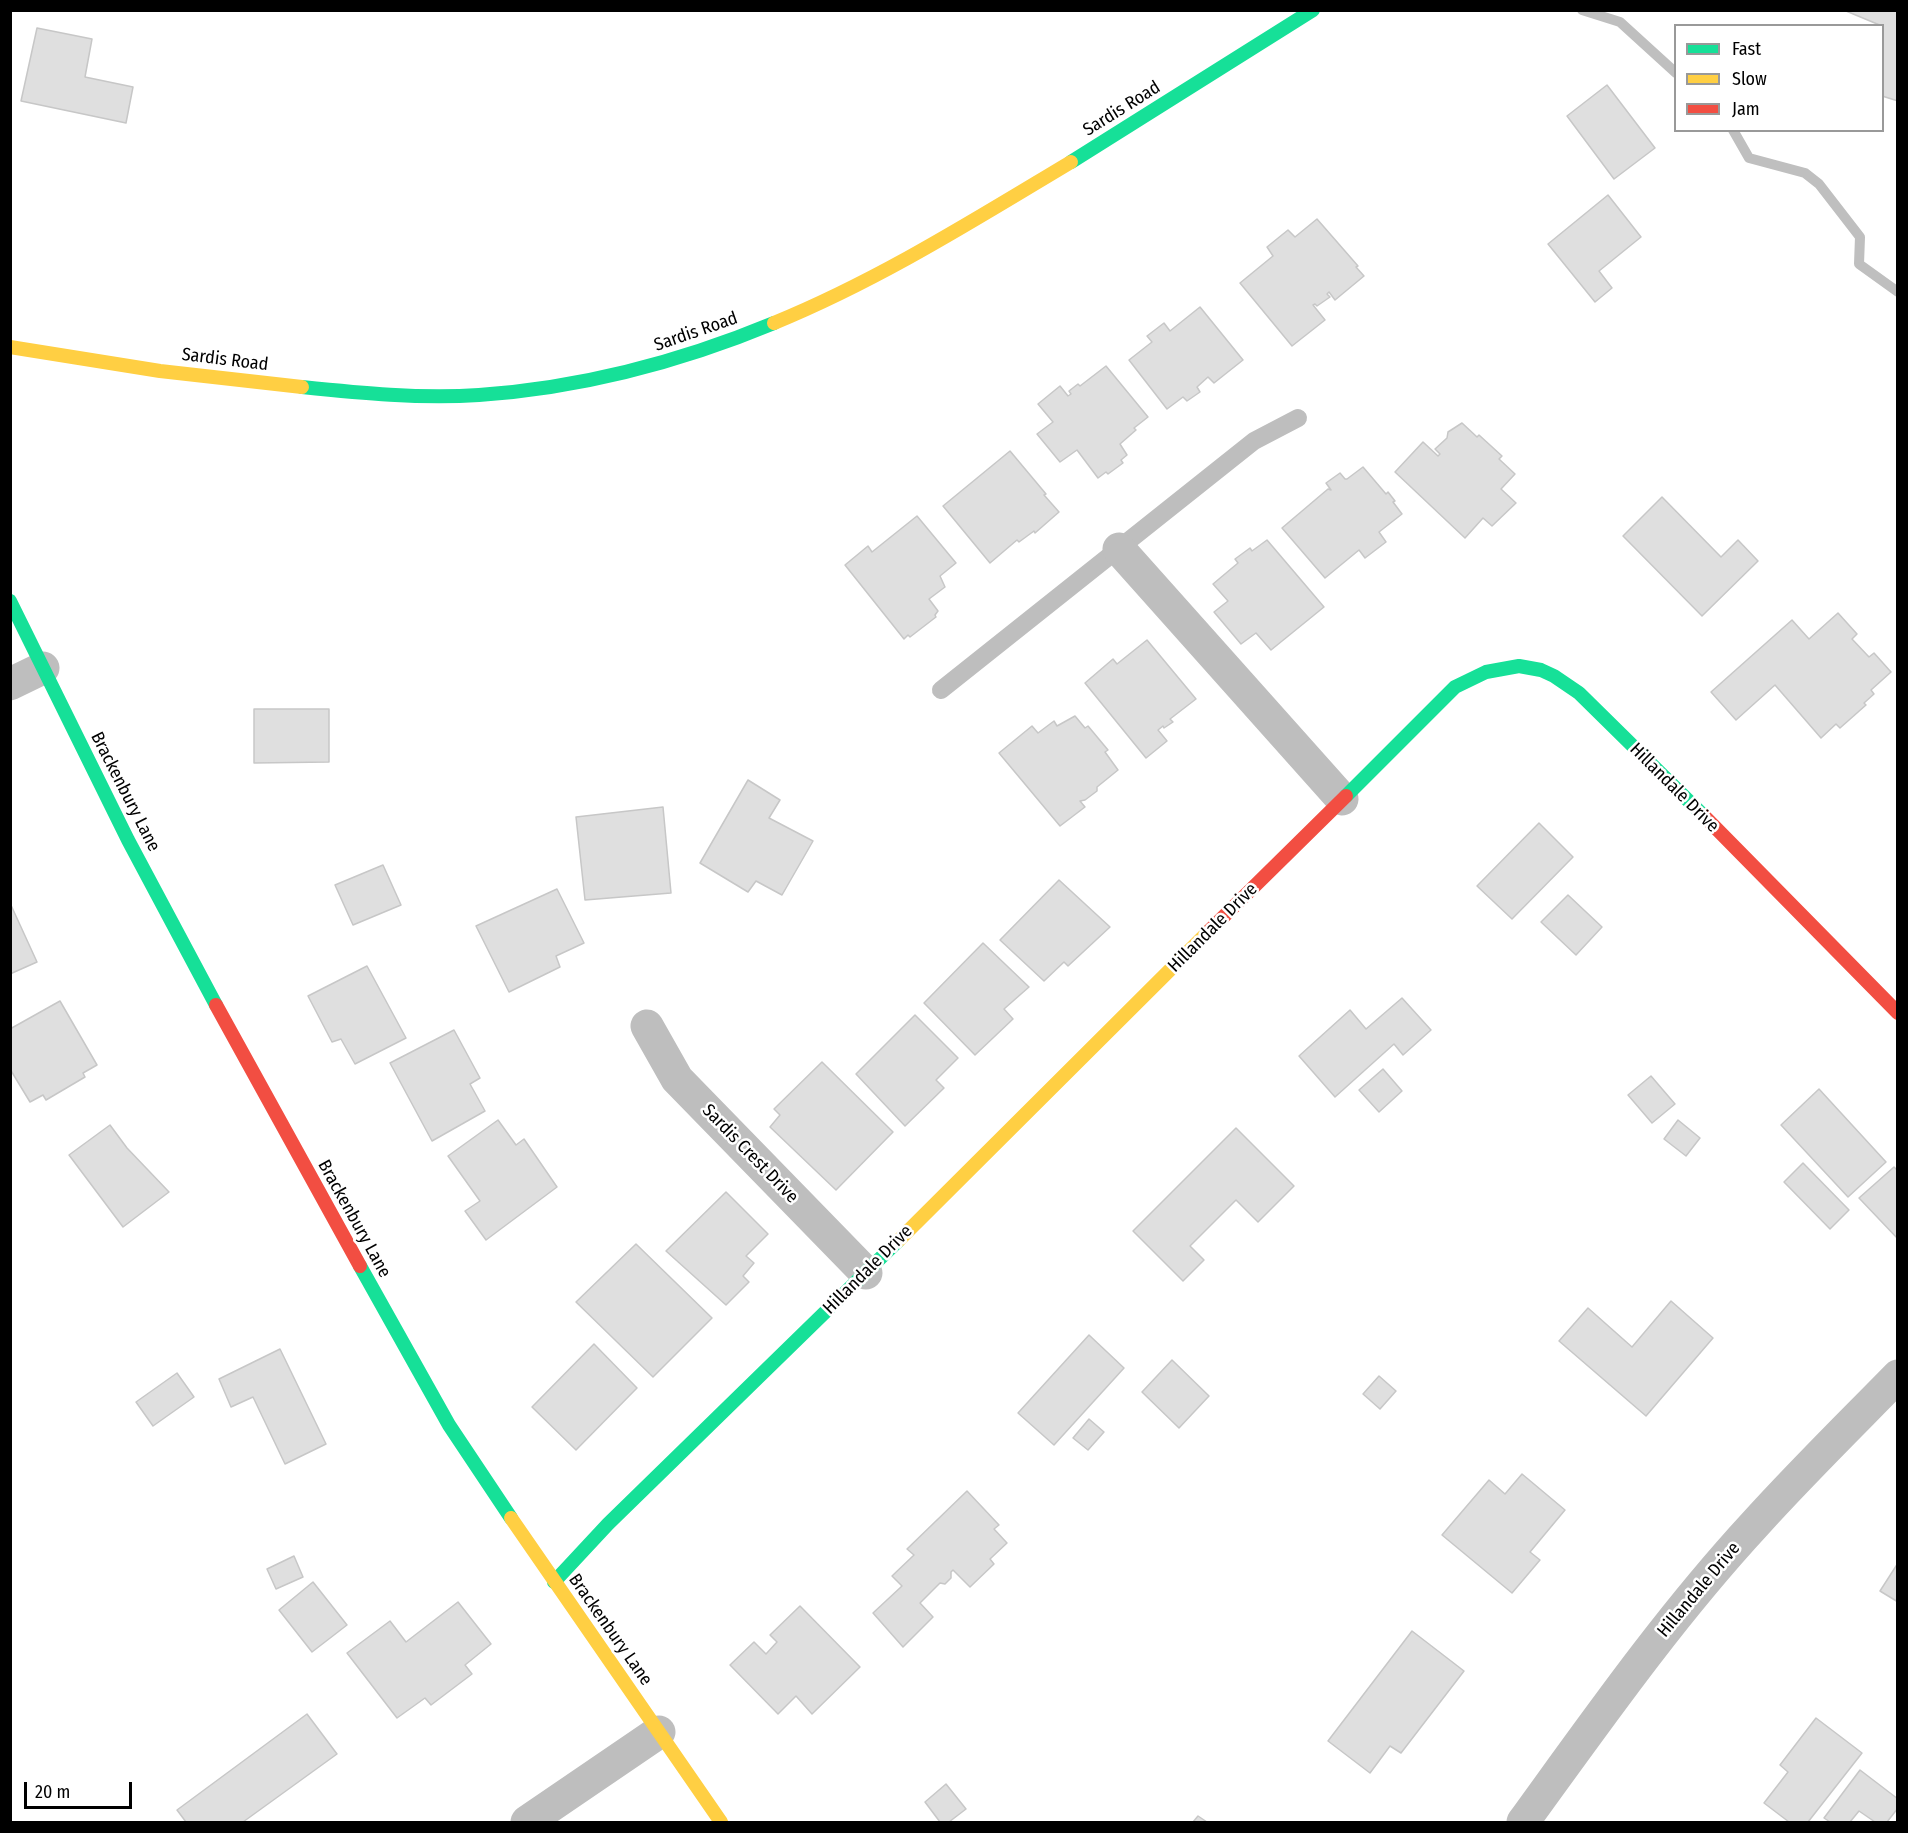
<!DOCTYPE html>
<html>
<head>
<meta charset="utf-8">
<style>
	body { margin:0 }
	#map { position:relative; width:1908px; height:1833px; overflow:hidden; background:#fff; font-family:"Fira Sans Condensed",sans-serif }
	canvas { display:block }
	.frame { position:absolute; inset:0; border:12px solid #000; pointer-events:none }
	.legend { position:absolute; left:1674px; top:24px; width:210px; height:108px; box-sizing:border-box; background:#fff; border:2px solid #999; margin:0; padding:8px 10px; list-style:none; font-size:18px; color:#000 }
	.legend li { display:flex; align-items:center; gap:12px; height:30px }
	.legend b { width:30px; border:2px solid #999 }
	.scale { position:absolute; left:24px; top:1782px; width:108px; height:27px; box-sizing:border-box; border:3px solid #000; border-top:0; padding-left:8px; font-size:18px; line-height:21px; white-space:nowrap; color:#000; -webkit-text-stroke:4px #fff; paint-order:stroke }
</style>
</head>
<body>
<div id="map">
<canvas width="1908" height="1833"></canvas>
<div class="frame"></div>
<ul class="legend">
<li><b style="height:8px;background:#16e098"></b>Fast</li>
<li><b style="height:8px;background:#ffcf43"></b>Slow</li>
<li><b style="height:8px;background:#f24e42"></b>Jam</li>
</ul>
<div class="scale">20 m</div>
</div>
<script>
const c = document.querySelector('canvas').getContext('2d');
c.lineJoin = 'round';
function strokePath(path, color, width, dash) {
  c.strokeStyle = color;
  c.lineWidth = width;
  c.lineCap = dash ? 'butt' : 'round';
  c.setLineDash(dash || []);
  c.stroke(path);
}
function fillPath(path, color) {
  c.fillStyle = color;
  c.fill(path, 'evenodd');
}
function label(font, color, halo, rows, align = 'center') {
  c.font = font + ' "Fira Sans Condensed",sans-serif';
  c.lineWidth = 5;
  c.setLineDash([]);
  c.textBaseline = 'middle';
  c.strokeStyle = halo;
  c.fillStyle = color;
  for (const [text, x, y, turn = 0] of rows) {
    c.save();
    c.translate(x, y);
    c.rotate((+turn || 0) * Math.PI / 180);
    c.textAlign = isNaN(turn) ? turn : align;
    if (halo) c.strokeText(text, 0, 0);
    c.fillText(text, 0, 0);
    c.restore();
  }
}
strokePath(new Path2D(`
	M 1582,10 L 1620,22 L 1676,73
	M 1733,130 L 1749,158 L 1805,173 L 1819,184 L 1860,237 L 1859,264 L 1898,292`), '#bfbfbf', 10);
const building = new Path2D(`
	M 1898,10 L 1898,101 L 1882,96 L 1882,26 L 1846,11 Z
	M 37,28 L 92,39 L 85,77 L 133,87 L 126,123 L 21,101 Z
	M 1607,85 L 1655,148 L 1614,179 L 1567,116 Z
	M 1608,195 L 1641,237 L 1599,271 L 1612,288 L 1595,302 L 1548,244 Z
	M 1317,219 L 1358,266 L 1356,267 L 1364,276 L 1335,300 L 1329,292 L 1327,294 L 1330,297 L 1317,306 L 1315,304 L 1313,305 L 1325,320 L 1292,346 L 1240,283 L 1273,256 L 1267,247 L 1288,230 L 1295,237 Z
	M 1200,307 L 1243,360 L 1214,383 L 1208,377 L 1197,387 L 1200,392 L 1187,401 L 1183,397 L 1167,409 L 1129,360 L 1152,342 L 1147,336 L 1164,323 L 1170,331 Z
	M 1106,366 L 1148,417 L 1134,428 L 1136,430 L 1120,444 L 1127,455 L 1121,460 L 1123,463 L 1108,474 L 1106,472 L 1098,478 L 1077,450 L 1060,462 L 1037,434 L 1053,422 L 1038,404 L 1060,386 L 1068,396 L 1071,394 L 1069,391 L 1078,384 L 1080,386 Z
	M 1462,423 L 1477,437 L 1479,435 L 1502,456 L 1499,459 L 1515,474 L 1501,489 L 1516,503 L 1492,526 L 1483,518 L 1465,538 L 1395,472 L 1423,442 L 1438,456 L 1440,454 L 1435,449 L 1447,438 L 1448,432 Z
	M 1010,451 L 1046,494 L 1044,495 L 1059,512 L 1035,533 L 1034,531 L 1019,542 L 1017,540 L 990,563 L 943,506 Z
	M 1363,467 L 1386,494 L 1388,492 L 1395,501 L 1393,502 L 1402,514 L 1379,532 L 1386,542 L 1365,558 L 1359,550 L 1325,578 L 1282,528 L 1328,489 L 1331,490 L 1326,483 L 1340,473 L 1345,479 L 1347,479 Z
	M 1662,497 L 1721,557 L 1738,540 L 1758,561 L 1702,616 L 1623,536 Z
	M 917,516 L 956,563 L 940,576 L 945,587 L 929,599 L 938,611 L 935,615 L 936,617 L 910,637 L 908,635 L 904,639 L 845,565 L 868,546 L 872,552 Z
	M 1267,540 L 1324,607 L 1271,650 L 1256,633 L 1241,644 L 1214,612 L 1228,601 L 1213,584 L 1238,563 L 1235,559 L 1250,548 L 1252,551 Z
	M 1838,613 L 1857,634 L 1852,639 L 1869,657 L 1874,653 L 1891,672 L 1871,690 L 1874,694 L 1864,703 L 1866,705 L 1840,728 L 1836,724 L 1821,738 L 1775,685 L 1736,720 L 1711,692 L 1792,620 L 1809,639 Z
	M 1147,640 L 1196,699 L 1170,719 L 1173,722 L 1164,728 L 1163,726 L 1158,730 L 1167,741 L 1146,758 L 1085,683 L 1113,659 L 1117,664 Z
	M 254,709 L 329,709 L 329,762 L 254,763 Z
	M 1075,716 L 1085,728 L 1088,726 L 1108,750 L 1105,752 L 1118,770 L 1097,787 L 1097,791 L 1085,800 L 1080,801 L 1085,807 L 1060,826 L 999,753 L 1032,726 L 1038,733 L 1054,721 L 1057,726 Z
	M 748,780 L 780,800 L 769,818 L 813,841 L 782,895 L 756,881 L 748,892 L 700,863 Z
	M 663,807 L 671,893 L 585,900 L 576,817 Z
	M 1539,823 L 1573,857 L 1512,919 L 1477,886 Z
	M 383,865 L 401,905 L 353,925 L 335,885 Z
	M 1059,880 L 1110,927 L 1068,966 L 1064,962 L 1044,981 L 1000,940 Z
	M 557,889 L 584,943 L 556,956 L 560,967 L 509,992 L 476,926 Z
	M 1568,895 L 1602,927 L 1576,955 L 1541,922 Z
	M 10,903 L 37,962 L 10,974 Z
	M 983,943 L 1029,987 L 1004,1009 L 1013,1019 L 975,1055 L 924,1003 Z
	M 367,966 L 406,1038 L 355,1064 L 341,1039 L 332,1042 L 308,996 Z
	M 1402,998 L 1431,1030 L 1403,1055 L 1394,1044 L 1335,1097 L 1299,1056 L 1350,1010 L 1366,1029 Z
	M 60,1001 L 97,1065 L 83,1073 L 85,1077 L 46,1100 L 43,1095 L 30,1102 L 10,1069 L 10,1029 Z
	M 915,1015 L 958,1058 L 936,1080 L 944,1088 L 905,1126 L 856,1074 Z
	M 454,1030 L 480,1078 L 470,1084 L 485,1111 L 432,1141 L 390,1063 Z
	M 822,1062 L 893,1132 L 836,1190 L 770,1127 L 780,1115 L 774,1109 Z
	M 1383,1069 L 1402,1091 L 1379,1112 L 1359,1090 Z
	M 1651,1076 L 1675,1104 L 1652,1123 L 1628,1095 Z
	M 1819,1089 L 1886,1162 L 1848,1197 L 1781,1125 Z
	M 498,1120 L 516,1145 L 524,1139 L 557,1187 L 486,1240 L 465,1211 L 480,1201 L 448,1156 Z
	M 1678,1120 L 1700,1138 L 1686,1156 L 1664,1139 Z
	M 110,1125 L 127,1148 L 169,1192 L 123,1227 L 69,1155 Z
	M 1236,1128 L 1294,1186 L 1258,1222 L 1236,1200 L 1190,1246 L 1204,1260 L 1183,1281 L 1133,1231 Z
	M 1803,1163 L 1849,1210 L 1830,1229 L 1784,1182 Z
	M 1894,1167 L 1898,1171 L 1898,1239 L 1859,1198 Z
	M 726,1192 L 768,1234 L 746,1256 L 754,1263 L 743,1276 L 749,1282 L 726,1305 L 666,1251 Z
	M 636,1244 L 712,1318 L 653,1377 L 576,1302 Z
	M 1671,1301 L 1713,1338 L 1646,1416 L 1559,1341 L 1588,1308 L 1632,1347 Z
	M 1089,1335 L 1124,1368 L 1054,1445 L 1018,1413 Z
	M 594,1344 L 637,1388 L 576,1450 L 532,1407 Z
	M 280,1349 L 326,1444 L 285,1464 L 253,1397 L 231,1407 L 219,1379 Z
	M 1172,1360 L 1209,1396 L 1179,1428 L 1142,1392 Z
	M 177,1373 L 194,1397 L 153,1426 L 136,1402 Z
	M 1379,1376 L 1396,1391 L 1380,1409 L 1363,1394 Z
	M 1089,1419 L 1104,1432 L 1088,1450 L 1073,1438 Z
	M 1522,1474 L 1565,1510 L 1530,1552 L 1540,1560 L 1512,1593 L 1442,1535 L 1489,1480 L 1505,1494 Z
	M 967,1491 L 999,1525 L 994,1529 L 1007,1543 L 990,1559 L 994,1564 L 970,1587 L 953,1570 L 951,1572 L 951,1578 L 945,1584 L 940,1583 L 920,1603 L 933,1617 L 903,1647 L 873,1613 L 902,1586 L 892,1576 L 914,1555 L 907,1549 Z
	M 294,1556 L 303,1577 L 276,1589 L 267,1569 Z
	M 1898,1563 L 1898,1602 L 1880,1591 Z
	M 313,1582 L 347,1625 L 312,1652 L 279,1610 Z
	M 458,1602 L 491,1644 L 465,1665 L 472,1674 L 431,1705 L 425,1698 L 397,1718 L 347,1653 L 390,1621 L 406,1642 Z
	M 800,1606 L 860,1667 L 812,1714 L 796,1696 L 778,1714 L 730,1665 L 754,1642 L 766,1654 L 777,1642 L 770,1635 Z
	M 1412,1631 L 1464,1671 L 1401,1753 L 1390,1746 L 1370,1773 L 1328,1741 Z
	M 307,1714 L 337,1754 L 243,1822 L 186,1822 L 177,1810 Z
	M 1816,1718 L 1862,1753 L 1808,1822 L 1789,1822 L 1764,1803 L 1788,1772 L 1780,1765 Z
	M 1860,1770 L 1898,1799 L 1898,1808 L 1887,1822 L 1875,1822 L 1859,1811 L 1850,1822 L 1830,1822 L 1824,1818 Z
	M 946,1784 L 966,1809 L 949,1822 L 940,1822 L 925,1802 Z
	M 1198,1816 L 1207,1822 L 1193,1822 Z`);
fillPath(building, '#dfdfdf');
strokePath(building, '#c7c7c7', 1.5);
strokePath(new Path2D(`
	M 941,690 L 1254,441 L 1298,418`), '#bebebe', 18);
strokePath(new Path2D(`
	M 1119,549 L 1342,799
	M 10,684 L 43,668
	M 647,1026 L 677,1079 L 866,1273
	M 527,1822 L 659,1732
	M 1523,1822 C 1597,1720 1670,1616 1755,1524 C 1801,1473 1850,1425 1898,1376`), '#bebebe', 33);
strokePath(new Path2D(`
	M 1071,162 L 1313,10
	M 302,387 C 360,393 420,399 479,395 C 580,388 680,362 774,323
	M 10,601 L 128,840 L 216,1005
	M 1346,796 L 1455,687 L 1486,672 L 1519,666 L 1541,670 L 1554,676 L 1579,693 L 1703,815
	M 360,1266 L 449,1425 L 511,1518
	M 554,1582 L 608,1524 L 898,1241`), '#16e098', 14);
strokePath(new Path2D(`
	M 774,323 C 879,280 974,220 1071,162
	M 10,347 L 160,371 L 302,387
	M 898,1241 L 1209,931
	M 511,1518 L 721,1822`), '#ffcf43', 14);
strokePath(new Path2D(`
	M 1703,815 L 1898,1013
	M 1209,931 L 1346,796
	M 216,1005 L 360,1266`), '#f24e42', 14);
label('18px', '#000', '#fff', [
	["Sardis Road",1122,109,-32],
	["Sardis Road",696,332,-19],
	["Sardis Road",225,360,7],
	["Hillandale Drive",1674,788,45],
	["Brackenbury Lane",125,792,63],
	["Hillandale Drive",1213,928,-45],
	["Sardis Crest Drive",750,1154,46],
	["Brackenbury Lane",354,1219,61],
	["Hillandale Drive",868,1270,-45],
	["Hillandale Drive",1699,1590,-50],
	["Brackenbury Lane",610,1630,55]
]);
</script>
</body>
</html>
